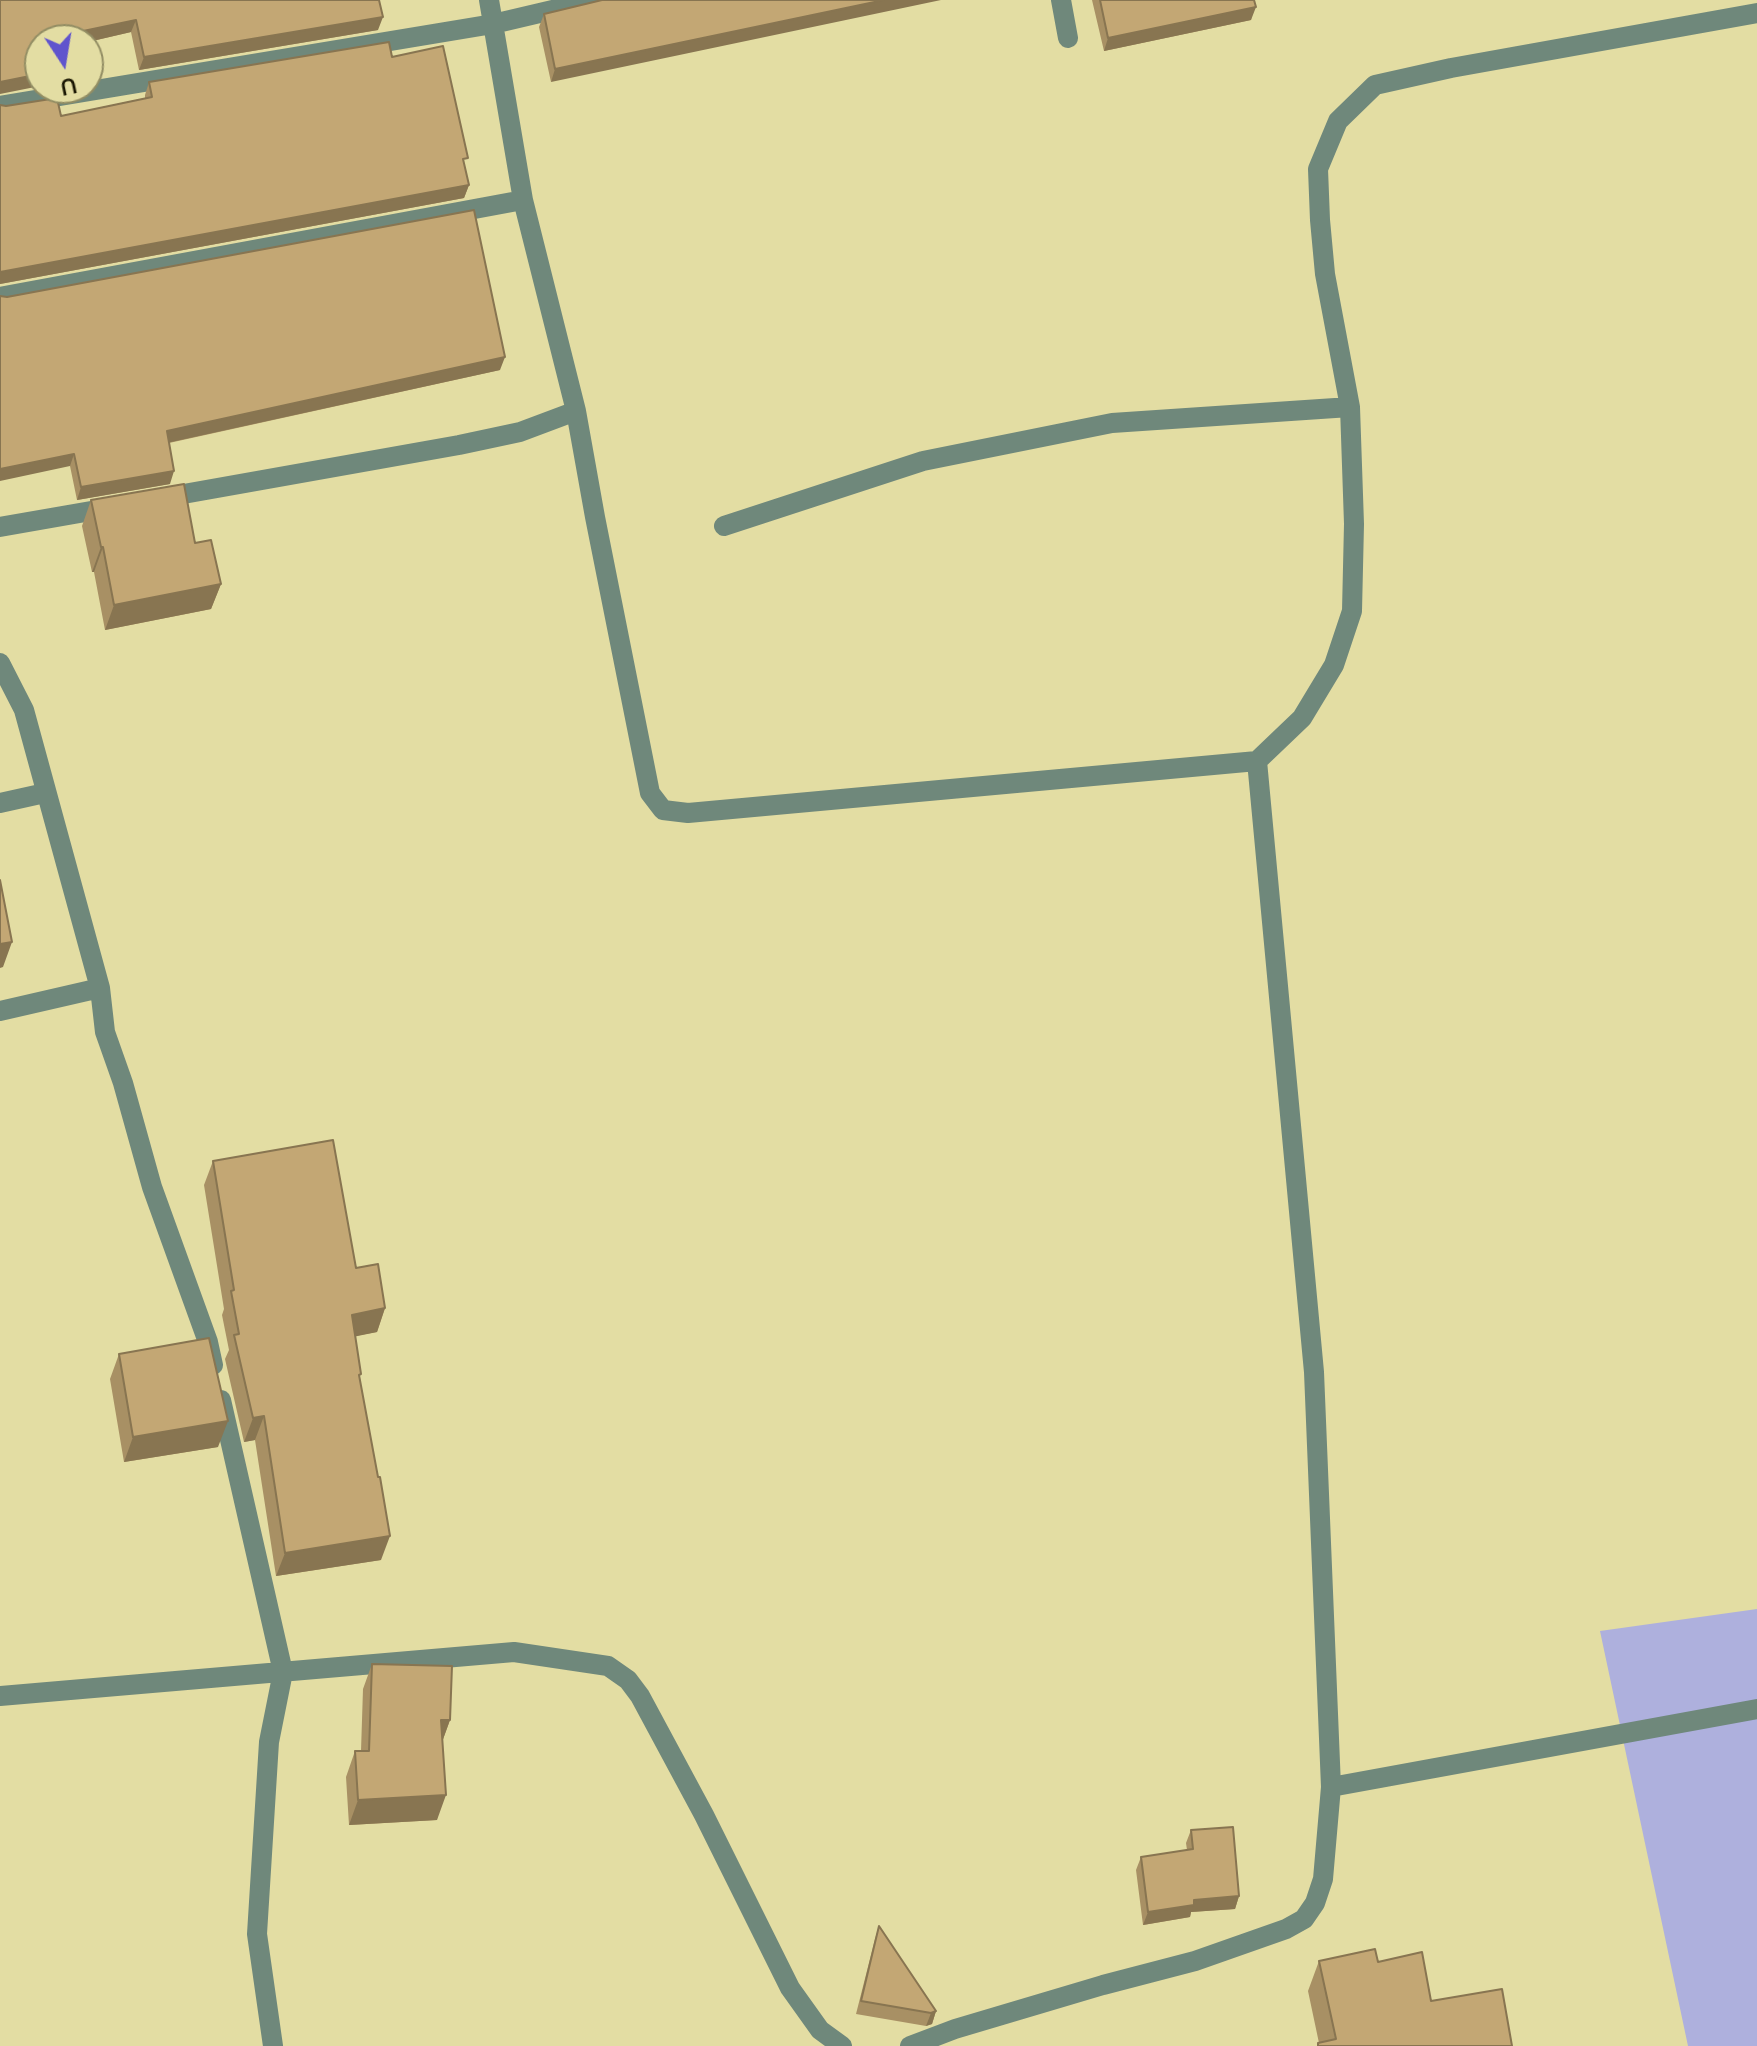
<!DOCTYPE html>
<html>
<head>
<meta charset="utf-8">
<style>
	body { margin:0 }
	#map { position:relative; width:1757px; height:2046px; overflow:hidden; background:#e3dda3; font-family:"Nunito Sans",sans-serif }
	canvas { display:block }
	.north { position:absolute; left:24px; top:24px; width:80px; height:80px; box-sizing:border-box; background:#e3dda3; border:2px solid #928d63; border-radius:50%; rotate:168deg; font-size:22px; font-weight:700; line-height:32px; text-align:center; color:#191602 }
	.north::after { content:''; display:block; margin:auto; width:28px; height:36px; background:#6054cd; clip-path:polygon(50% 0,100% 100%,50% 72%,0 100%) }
</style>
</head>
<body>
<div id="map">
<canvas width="1757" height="2046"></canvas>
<div class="north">U</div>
</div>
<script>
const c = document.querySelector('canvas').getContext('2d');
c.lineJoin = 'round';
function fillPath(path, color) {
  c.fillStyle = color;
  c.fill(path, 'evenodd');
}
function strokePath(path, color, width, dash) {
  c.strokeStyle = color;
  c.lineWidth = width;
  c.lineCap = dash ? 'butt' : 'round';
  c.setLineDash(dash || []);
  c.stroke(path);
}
fillPath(new Path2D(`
	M 1757,1609 L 1757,2046 L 1688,2046 L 1600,1631 Z`), '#aeb0dd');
strokePath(new Path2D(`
	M 1061,0 L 1068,38
	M 0,106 L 493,24 L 595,0
	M 523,200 L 576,411
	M 0,297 L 523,200 L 489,0
	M 161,498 L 459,445 L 520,432 L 576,411 L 595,517 L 650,793 L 663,810 L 688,813 L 1257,761 L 1302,718 L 1334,665 L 1352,611 L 1354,524 L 1350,407 L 1325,274 L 1320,220 L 1318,169 L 1338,121 L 1375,85 L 1451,68 L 1757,13
	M 724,526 L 923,461 L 1112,423 L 1350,407
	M 0,527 L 114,507
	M 0,663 L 24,710 L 100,988 L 105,1032 L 123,1083 L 152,1187 L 208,1342 L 213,1365
	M 0,803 L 45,793
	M 0,1011 L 100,988
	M 221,1400 L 283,1672 L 269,1742 L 257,1934 L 273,2046
	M 0,1696 L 514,1652 L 608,1666 L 628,1680 L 640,1696 L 704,1815 L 790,1988 L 820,2030 L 842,2046
	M 1331,1787 L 1757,1709
	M 910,2046 L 955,2029 L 1103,1985 L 1195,1961 L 1286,1929 L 1304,1919 L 1315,1903 L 1323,1879 L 1331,1787 L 1314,1372 L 1257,761`), '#6f887b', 20);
fillPath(new Path2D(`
	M 0,0 L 378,30 L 139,70 L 131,32 L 88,42 L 88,40 L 40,40 Z
	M 602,0 L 551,82 L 539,27 L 544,14 Z
	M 1092,0 L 1254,0 L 1251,20 L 1104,51 Z
	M 392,57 L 465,167 L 469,185 L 464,198 L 0,284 L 0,105 L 61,116 L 145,98 L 145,95 L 149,82 Z
	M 0,296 L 500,370 L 169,443 L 170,484 L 77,500 L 70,466 Z
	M 91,500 L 195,543 L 221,584 L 211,609 L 105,630 L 94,572 L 92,572 L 82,526 Z
	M 213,1161 L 356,1268 L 385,1308 L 377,1332 L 355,1336 L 381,1560 L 276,1576 L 255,1440 L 244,1442 L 225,1359 L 229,1350 L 222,1315 L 224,1309 L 204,1185 Z
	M 119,1354 L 218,1447 L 124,1462 L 110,1379 Z
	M 372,1664 L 450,1720 L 443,1739 L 437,1820 L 349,1825 L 346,1777 L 355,1751 L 361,1751 L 363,1689 Z
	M 1191,1830 L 1239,1896 L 1235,1909 L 1191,1912 L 1190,1917 L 1143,1925 L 1136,1870 L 1141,1857 L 1187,1850 L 1186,1843 Z
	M 879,1926 L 936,2011 L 932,2024 L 926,2026 L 856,2014 L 875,1939 Z
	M 1319,1961 L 1378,1962 L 1431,2001 L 1512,2046 L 1317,2046 L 1319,2043 L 1308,1991 Z`), '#a89064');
fillPath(new Path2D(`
	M 884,0 L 941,0 L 551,82 L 555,69 Z
	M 1256,7 L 1251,20 L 1104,51 L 1108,38 Z
	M 383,17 L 378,30 L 139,70 L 144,57 Z
	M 136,20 L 131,32 L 88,42 L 88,40 L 44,40 Z
	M 40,74 L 40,86 L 0,94 L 0,82 Z
	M 469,185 L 464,198 L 0,284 L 0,272 L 2,271 Z
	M 505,357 L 500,370 L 162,444 L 167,431 Z
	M 74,454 L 70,466 L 0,481 L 0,469 Z
	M 174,471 L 170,484 L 77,500 L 81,487 Z
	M 101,547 L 103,547 L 94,572 L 92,572 Z
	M 221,584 L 211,609 L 105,630 L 114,605 Z
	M 12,942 L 3,967 L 0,968 L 0,944 Z
	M 385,1308 L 377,1332 L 343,1339 L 352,1315 Z
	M 264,1416 L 255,1440 L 244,1442 L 253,1418 Z
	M 228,1421 L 218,1447 L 124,1462 L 133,1437 Z
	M 390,1536 L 381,1560 L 276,1576 L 285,1553 Z
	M 441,1720 L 450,1720 L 441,1745 Z
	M 446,1795 L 437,1820 L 349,1825 L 358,1800 Z
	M 1239,1896 L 1235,1909 L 1191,1912 L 1190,1917 L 1143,1925 L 1148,1912 L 1194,1900 Z
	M 936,2011 L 932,2024 L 926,2026 L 931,2013 Z`), '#887551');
const building = new Path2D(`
	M 0,0 L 379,0 L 383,17 L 144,57 L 136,20 L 40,40 L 40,74 L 0,82 Z
	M 602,0 L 884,0 L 555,69 L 544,14 Z
	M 1100,0 L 1254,0 L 1256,7 L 1108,38 Z
	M 389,42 L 392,57 L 443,46 L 468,158 L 463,159 L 469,185 L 0,272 L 0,105 L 6,106 L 57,98 L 61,116 L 152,97 L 149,82 Z
	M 474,210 L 505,357 L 167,431 L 174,471 L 81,487 L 74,454 L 0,469 L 0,296 L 7,297 Z
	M 184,484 L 195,543 L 211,540 L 221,584 L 114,605 L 103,547 L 101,547 L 91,500 Z
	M 0,880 L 12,942 L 0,944 Z
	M 333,1140 L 356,1268 L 378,1264 L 385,1308 L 352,1315 L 361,1374 L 359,1375 L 378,1477 L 380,1477 L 390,1536 L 285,1553 L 264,1416 L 253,1418 L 234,1335 L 239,1334 L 231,1291 L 234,1290 L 213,1161 Z
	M 209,1338 L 228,1421 L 133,1437 L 119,1354 Z
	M 372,1664 L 452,1666 L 450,1720 L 441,1720 L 446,1795 L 358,1800 L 355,1751 L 369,1751 Z
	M 1233,1827 L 1239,1896 L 1194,1900 L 1194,1905 L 1148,1912 L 1141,1857 L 1193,1849 L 1191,1830 Z
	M 879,1926 L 936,2011 L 931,2013 L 861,2001 Z
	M 1375,1949 L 1378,1962 L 1422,1952 L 1431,2001 L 1502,1989 L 1512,2046 L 1318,2046 L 1318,2043 L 1336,2039 L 1319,1961 Z`);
fillPath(building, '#c3a774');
strokePath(building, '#887551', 2);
</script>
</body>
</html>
